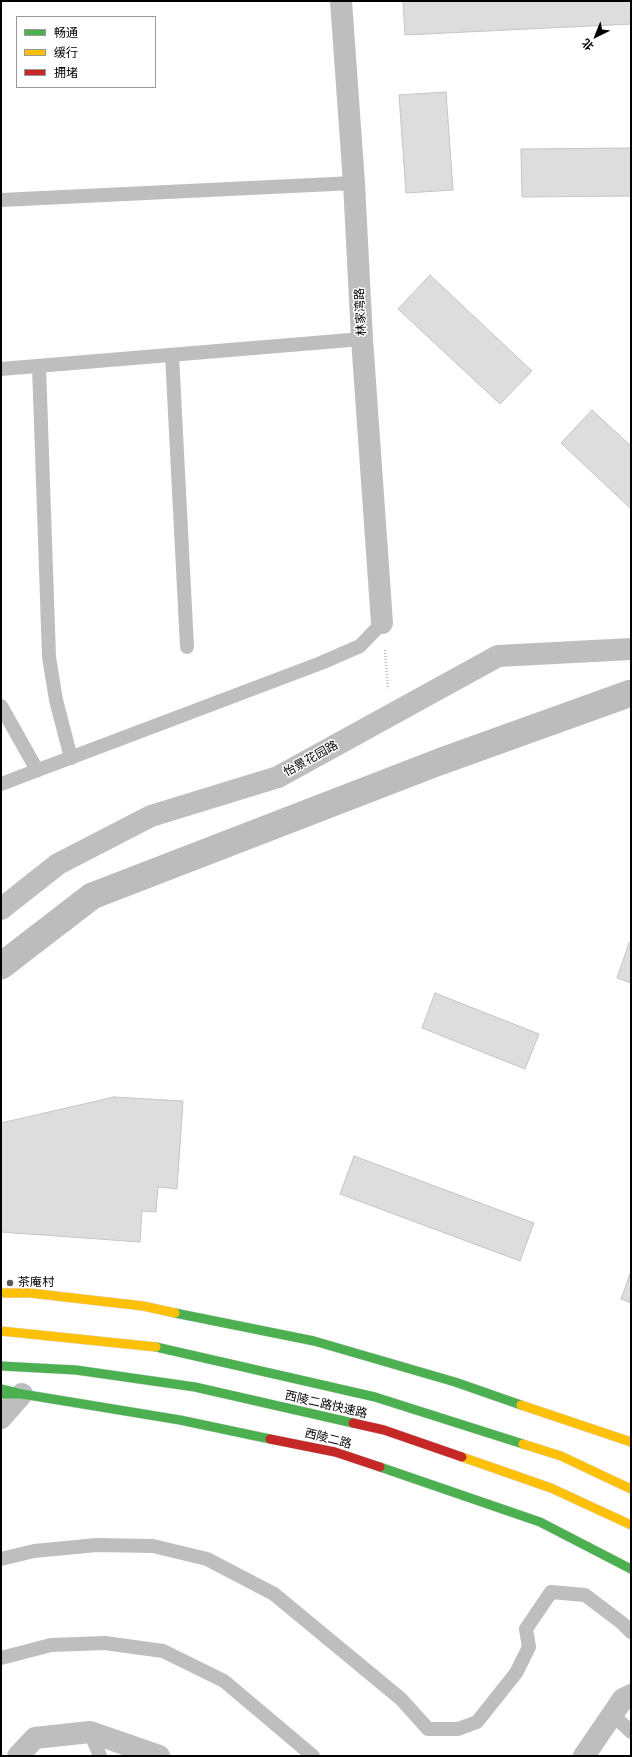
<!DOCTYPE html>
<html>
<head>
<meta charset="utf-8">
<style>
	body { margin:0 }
	#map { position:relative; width:632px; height:1757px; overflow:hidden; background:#fff; font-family:Manrope,"Noto Sans SC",sans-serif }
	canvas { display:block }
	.frame { position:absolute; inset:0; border:2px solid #000; pointer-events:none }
	.legend { position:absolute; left:16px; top:16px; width:140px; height:72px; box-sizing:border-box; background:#fff; border:1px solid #999; margin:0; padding:5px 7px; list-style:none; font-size:12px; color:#000 }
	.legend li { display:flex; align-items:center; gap:8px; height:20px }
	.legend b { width:20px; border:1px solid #999 }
	.north { position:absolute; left:576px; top:16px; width:40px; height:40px; -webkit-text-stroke:3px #fff; paint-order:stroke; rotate:223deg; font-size:11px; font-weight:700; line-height:16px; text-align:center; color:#000 }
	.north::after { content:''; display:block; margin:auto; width:14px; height:18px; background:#000; clip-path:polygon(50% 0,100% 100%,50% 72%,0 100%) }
</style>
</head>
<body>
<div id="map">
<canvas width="632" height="1757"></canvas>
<div class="frame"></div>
<ul class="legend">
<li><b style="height:5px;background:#4caf50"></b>畅通</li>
<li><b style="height:5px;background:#ffc107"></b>缓行</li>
<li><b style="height:5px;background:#c62828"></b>拥堵</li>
</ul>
<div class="north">北</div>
</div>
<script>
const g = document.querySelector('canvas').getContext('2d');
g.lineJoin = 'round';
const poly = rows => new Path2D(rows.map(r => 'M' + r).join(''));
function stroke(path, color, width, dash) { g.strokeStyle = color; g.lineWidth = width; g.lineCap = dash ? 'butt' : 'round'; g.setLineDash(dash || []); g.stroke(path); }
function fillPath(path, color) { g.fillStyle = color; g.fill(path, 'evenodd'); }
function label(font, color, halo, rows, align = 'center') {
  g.font = font + ' Manrope,"Noto Sans SC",sans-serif'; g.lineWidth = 3; g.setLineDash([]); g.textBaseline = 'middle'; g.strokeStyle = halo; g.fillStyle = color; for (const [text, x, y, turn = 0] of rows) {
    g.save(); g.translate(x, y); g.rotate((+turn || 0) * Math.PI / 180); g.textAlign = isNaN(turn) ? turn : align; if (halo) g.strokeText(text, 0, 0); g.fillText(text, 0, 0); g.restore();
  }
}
stroke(poly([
	[1,966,92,896,439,762,631,693]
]), '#bcbcbc', 27);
const building = poly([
	[403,1,631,1,631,24,405,35,403,1],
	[446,92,453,190,406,193,399,95,446,92],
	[631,148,631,196,522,197,521,149,631,148],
	[430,275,532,371,500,404,398,309,430,275],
	[592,410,631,446,631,509,561,443,592,410],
	[629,943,631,944,631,983,617,978,629,943],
	[435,993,539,1034,525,1069,422,1028,435,993],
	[114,1097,183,1101,177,1189,158,1187,156,1212,142,1211,140,1242,1,1232,1,1123,114,1097],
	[354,1156,534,1223,520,1261,340,1194,354,1156],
	[631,1271,631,1303,621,1299,631,1271]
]);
fillPath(building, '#ddd');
stroke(building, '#c5c5c5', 1);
const fast = poly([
	[175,1313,314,1341,455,1382,521,1405],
	[156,1347,375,1397,523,1444],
	[1,1366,76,1370,195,1387,353,1423],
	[1,1389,22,1394],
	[2,1394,22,1394,180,1420,270,1439],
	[380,1467,540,1522,631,1569]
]);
const slow = poly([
	[1,1293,30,1293,143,1306,175,1313],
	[1,1331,156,1347],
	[521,1405,631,1442],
	[523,1444,561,1456,631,1489],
	[462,1457,551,1488,631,1525]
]);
const jam = poly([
	[353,1423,384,1430,462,1457],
	[270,1439,335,1452,380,1467]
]);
stroke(fast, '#dbdbdb', 10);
stroke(slow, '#dbdbdb', 10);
stroke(jam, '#dbdbdb', 10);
stroke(poly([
	[385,650,388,689]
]), '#b8b8b8', 2.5, [1, 2]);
stroke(poly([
	[1,200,354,183],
	[172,355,187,647],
	[39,366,49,657,56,700,71,758],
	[1,369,362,339],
	[1,706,37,770],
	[1,784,321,663,360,646,382,623],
	[1,1559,34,1551,97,1545,153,1546,207,1559,274,1594,401,1699,428,1729,458,1729,477,1722,516,1673,529,1647,526,1629,551,1592,585,1595,622,1623,631,1632],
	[1,1658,51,1645,105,1643,163,1651,224,1681,313,1756],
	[612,1714,631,1732],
	[90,1732,100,1756]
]), '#bebebe', 14);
stroke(poly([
	[341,1,354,183,362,339,382,623],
	[1,909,58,864,151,816,278,777,498,656,631,649],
	[1,1418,22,1394],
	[18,1756,35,1738,90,1732,159,1756],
	[584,1756,623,1699,631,1695]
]), '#bebebe', 22);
stroke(fast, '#4caf50', 9);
stroke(slow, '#ffc107', 9);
stroke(jam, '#c62828', 9);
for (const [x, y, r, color] of [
	[10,1283,4,"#595959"]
]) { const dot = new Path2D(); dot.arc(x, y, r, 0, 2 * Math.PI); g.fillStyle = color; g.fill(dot); stroke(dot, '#fff', 1.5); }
label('12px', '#000', '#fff', [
	["林家湾路",361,312,-93],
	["怡景花园路",311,759,-29],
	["西陵二路快速路",326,1405,13],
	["西陵二路",328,1439,14]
]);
label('12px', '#000', '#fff', [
	["茶庵村",18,1283]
], 'left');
</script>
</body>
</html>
